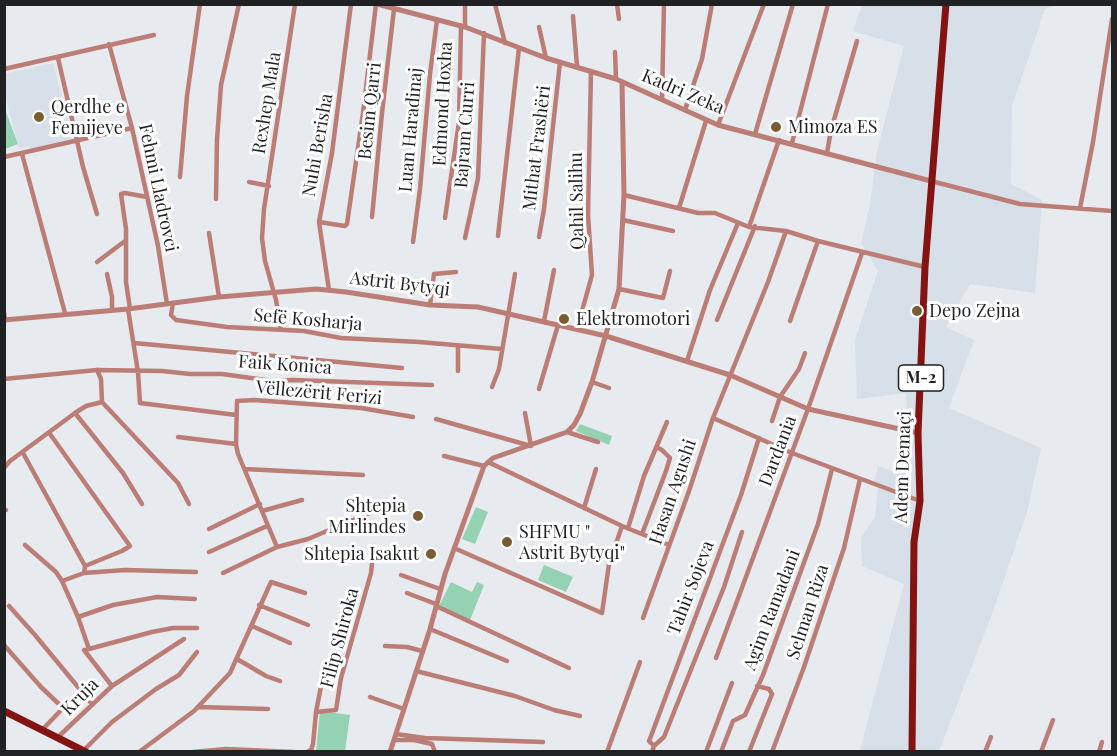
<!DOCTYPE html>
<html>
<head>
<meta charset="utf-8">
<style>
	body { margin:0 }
	#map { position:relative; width:1117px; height:756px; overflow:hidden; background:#e7eaee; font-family:"Playfair Display",serif }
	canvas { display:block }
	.frame { position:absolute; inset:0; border:6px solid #1f2122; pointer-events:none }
</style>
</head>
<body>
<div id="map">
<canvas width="1117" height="756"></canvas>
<div class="frame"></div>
</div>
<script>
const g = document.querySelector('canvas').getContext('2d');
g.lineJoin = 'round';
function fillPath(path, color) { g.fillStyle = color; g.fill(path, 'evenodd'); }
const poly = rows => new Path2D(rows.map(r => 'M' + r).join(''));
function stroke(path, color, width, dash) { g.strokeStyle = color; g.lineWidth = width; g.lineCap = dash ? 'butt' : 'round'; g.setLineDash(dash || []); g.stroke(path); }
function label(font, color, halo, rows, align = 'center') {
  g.font = font + ' "Playfair Display",serif'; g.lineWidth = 6; g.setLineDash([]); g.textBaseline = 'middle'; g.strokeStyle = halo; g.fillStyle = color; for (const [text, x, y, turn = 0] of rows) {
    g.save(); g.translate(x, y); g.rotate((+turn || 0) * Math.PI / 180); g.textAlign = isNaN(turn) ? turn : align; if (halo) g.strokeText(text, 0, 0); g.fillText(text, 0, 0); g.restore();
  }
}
fillPath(poly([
	[862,5,1056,5,1045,9,1012,106,1011,184,1042,200,1035,293,970,284,946,327,974,340,949,408,1041,448,1027,512,992,614,939,751,860,750,904,584,862,566,861,538,875,517,878,488,874,481,878,466,900,474,908,436,906,393,857,399,855,340,878,271,861,243,870,205,877,152,904,46,853,31],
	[53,63,73,140,30,150,29,146,19,148,5,95,4,74]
]), '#d7dfe8');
fillPath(poly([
	[6,112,18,144,5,149,4,113],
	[580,424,612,436,609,445,576,431],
	[476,507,488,512,475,544,462,539],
	[544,565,573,577,566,592,538,580],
	[451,582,472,592,477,582,484,585,470,620,439,606],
	[320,711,350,715,345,751,316,752]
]), '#94d2b3');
stroke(poly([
	[495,4,505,43],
	[617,4,619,19],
	[573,16,577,66],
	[465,27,465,4],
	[539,27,546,58],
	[109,44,132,128,158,246,167,304],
	[615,52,616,79],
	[58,58,83,167,97,214],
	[4,69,154,35],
	[662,99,664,4],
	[685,110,702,59,712,4],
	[718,125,764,4],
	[755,134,793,4],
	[792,143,828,4],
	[827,153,831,130,857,41],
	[22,154,65,313],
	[4,157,132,128],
	[180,177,187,96,200,4],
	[931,181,1020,204,1112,211],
	[249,182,269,186],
	[624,195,698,213,715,213,749,227,786,231,818,241,925,267],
	[216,199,217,140,221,85,239,4],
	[679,208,706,121],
	[1080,208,1093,142,1112,19],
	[372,217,382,113,394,9],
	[445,218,459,122,461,26],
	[623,220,673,231],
	[319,222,345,226,347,224,363,113,376,4],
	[749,227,779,140],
	[209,233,219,297],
	[498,236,519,48],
	[539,237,544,209,560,62],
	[465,238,478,178,484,33],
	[413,242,420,189,430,74,437,20],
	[97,262,125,241],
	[107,274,112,297,112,309],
	[619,289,663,298,670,271],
	[329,290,319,222,332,153,351,4],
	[173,303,171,315,176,320,227,327,304,331,341,338,419,342,502,349],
	[430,305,434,274,456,272],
	[128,309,138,372,140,403,236,415],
	[130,309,126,282,126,229,121,194,125,193,147,197],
	[4,312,5,320],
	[717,320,755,226],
	[544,321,554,270],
	[790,321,818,241],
	[281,329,276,300,265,261,262,238,264,209,295,4],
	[577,329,592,275,588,215,591,71],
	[134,343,402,368],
	[458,346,458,371],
	[687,361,710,290,738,223],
	[97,370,101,379,102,402],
	[4,379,97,370,162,371,190,374,222,374,273,381,293,380,432,385],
	[592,382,609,388],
	[492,387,499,369,515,274],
	[539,389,558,325],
	[102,402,178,483,189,504],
	[75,413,123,473,142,504],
	[713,418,792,453,920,501],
	[436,419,531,446,525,413],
	[772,421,780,397,799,369,805,353],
	[567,432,598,442],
	[50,434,130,546,122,551,85,566],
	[178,437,236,444],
	[23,453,85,566,84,573,62,581,56,572,25,545],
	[444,456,484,466],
	[488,462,622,526,669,545],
	[4,468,10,461,75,413,86,406,102,402],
	[245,469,363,475],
	[584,508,596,469],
	[4,509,6,510],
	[379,509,308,539,277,547,238,454,236,444,237,401,254,400,361,408,413,417],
	[262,511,302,500],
	[628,528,644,476,667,422],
	[209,529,260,504],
	[642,534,666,471,670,458,662,450,656,447],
	[454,548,602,613,609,564,622,526],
	[209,552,267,526],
	[84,573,125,570,196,572],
	[223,573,277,547],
	[401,575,440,589],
	[407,593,436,604],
	[259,605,308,625],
	[9,606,35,635,92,704],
	[436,606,569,668],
	[78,617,113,605,157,597,195,599],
	[643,618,689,491,713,418,768,282,786,231],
	[252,626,290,643],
	[430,629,507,661],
	[4,645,41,687,63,708,43,729],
	[385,646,407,647,422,651],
	[89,649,152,632,173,628,197,628],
	[716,658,808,409,862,253],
	[237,659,266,676,280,681],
	[416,671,515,696,554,710,580,716],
	[112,686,184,639],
	[370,697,404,709],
	[198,707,268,709],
	[316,712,323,676],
	[396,734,425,738,543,742],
	[58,737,112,686,84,650,89,649,78,617,62,581],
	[395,740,414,740,432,744,435,752],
	[654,746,649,741,651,736,741,495,759,438],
	[84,750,112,722,156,689,179,675,197,652],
	[139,752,194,711,230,673,271,582,305,593],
	[193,752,226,749,293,752],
	[307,752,311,750,313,744,316,712,336,710,341,678,371,573,374,546],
	[607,752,640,662],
	[652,752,654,746,664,737,724,587,742,532],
	[706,752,732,683],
	[721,752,733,721,745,715,763,675,818,524,832,469],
	[749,752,772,694,769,689,757,686],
	[772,752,804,667,844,548,860,479],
	[985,752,991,737],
	[1041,752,1053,720],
	[1099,752,1102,742]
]), '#bb7d75', 4.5);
stroke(poly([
	[377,4,465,27,546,58,616,79,718,125,931,181],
	[4,320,128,309,219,297,316,289,346,292,430,305,478,307,606,336,730,375,808,409,918,433],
	[390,752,430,629,445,574,484,466,493,458,567,432,574,425,580,414,592,382,619,289,624,195,622,82]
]), '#bb7d75', 5);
stroke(poly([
	[4,711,86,752],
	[912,752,914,542,920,501,918,433,925,267,946,4]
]), '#841412', 7);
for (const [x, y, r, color] of [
	[39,117,6,"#795c2f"],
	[776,127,6,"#795c2f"],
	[917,311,6,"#795c2f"],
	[564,319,6,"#795c2f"],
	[418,516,6,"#795c2f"],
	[507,542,6,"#795c2f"],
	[431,554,6,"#795c2f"]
]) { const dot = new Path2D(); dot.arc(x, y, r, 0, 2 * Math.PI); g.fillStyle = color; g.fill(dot); stroke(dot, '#fff', 2); }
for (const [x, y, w] of [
	[921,378,45]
]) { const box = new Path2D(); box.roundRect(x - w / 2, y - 13, w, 26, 4.5); g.fillStyle = '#fff'; g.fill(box); stroke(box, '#1f2122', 1.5); }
label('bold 16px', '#1f2122', null, [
	["M-2",921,378]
]);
label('18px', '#1f2122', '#fff', [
	["Kadri Zeka",683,92,23],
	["Rexhep Mala",267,103,-81],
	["Edmond Hoxha",443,104,-87],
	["Besim Qarri",370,111,-84],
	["Luan Haradinaj",411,130,-85],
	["Bajram Curri",465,135,-86],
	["Nuhi Berisha",318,145,-80],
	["Mithat Frashëri",537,148,-83],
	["Fehmi Lladrovci",158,188,78],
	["Qahil Salihu",577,201,-91],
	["Astrit Bytyqi",400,284,7],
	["Sefë Kosharja",308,320,5],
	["Faik Konica",285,365,4],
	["Vëllezërit Ferizi",319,393,5],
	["Dardania",778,451,-69],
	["Adem Demaçi",903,467,-88],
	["Hasan Agushi",673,492,-71],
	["Tahir Sojeva",691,588,-69],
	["Agim Ramadani",772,610,-69],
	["Selman Riza",808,612,-72],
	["Filip Shiroka",340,638,-75],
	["Kruja",80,697,-45]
]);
label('18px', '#1f2122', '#fff', [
	["Qerdhe e",51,107],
	["Femijeve",51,128],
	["Mimoza ES",788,127],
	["Depo Zejna",929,311],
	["Elektromotori",576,319],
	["Shtepia",406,506,"right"],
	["Mirlindes",406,527,"right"],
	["SHFMU \"",519,532],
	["Astrit Bytyqi\"",519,553],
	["Shtepia Isakut",419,554,"right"]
], 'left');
</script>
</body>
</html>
